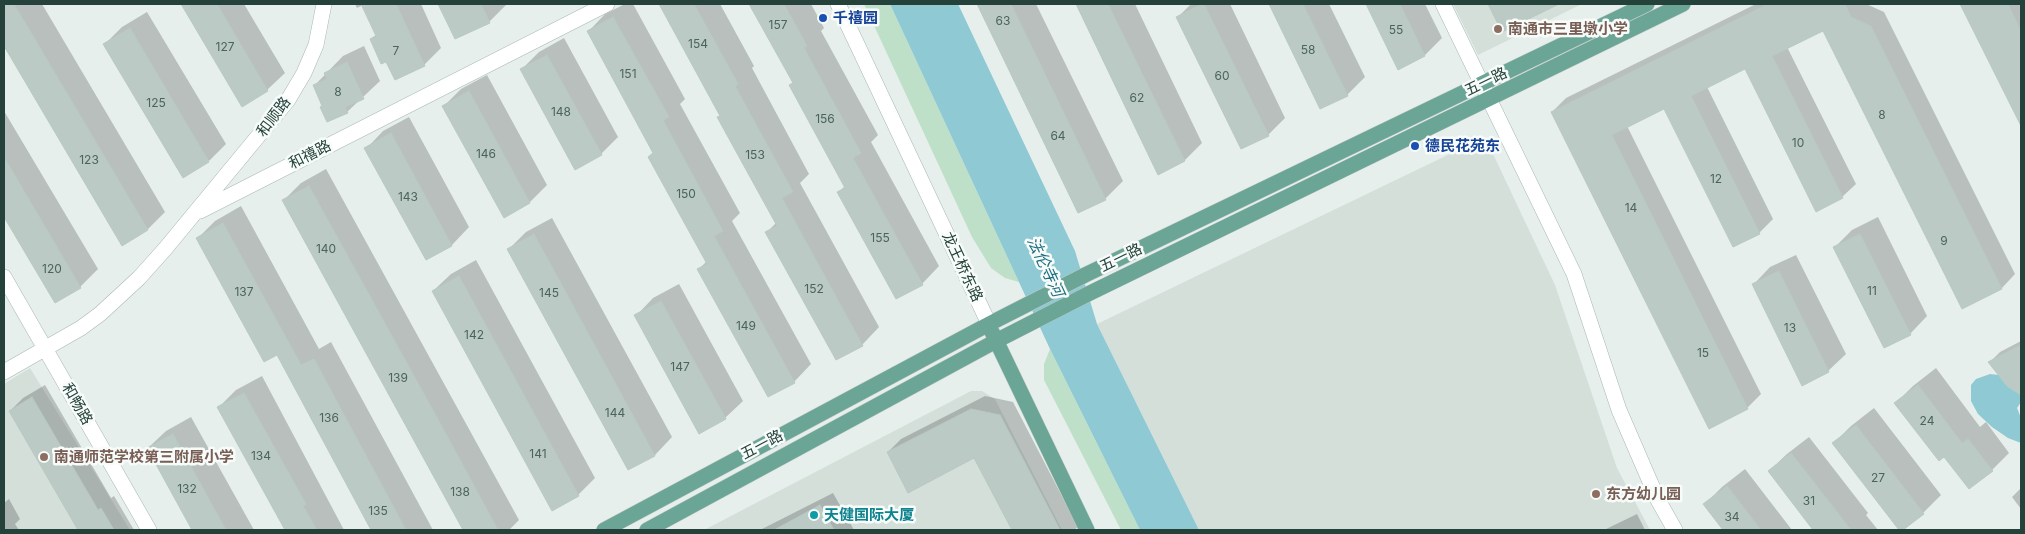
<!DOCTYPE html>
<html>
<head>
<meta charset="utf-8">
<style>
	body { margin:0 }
	#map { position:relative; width:2025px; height:534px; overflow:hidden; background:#e6efeb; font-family:Inter,sans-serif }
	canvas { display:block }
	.frame { position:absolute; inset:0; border:5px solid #24423a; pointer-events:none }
</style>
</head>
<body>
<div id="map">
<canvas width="2025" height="534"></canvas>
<div class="frame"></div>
</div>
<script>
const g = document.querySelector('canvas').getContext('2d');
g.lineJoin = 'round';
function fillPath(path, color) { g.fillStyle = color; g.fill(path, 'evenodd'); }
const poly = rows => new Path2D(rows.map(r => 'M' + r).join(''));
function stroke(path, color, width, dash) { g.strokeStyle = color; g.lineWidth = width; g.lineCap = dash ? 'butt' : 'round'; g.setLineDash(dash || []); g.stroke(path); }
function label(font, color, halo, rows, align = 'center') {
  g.font = font + ' Inter,"Noto Sans SC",sans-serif'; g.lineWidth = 5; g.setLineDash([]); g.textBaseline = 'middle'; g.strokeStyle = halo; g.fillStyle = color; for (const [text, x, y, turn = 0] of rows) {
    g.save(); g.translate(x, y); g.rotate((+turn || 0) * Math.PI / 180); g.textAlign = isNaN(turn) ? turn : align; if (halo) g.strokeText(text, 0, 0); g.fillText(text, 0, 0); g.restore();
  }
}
fillPath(poly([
	[1453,4,1582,4,1478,55],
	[1485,137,1555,285,1617,468,1650,530,1199,530,1097,324],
	[30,368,130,530,4,530,4,384],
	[971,391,982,391,995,399,1062,530,704,530]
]), '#d4dfda');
fillPath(poly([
	[864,4,890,4,1019,282,1005,278,991,268,972,237],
	[1050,349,1140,530,1121,530,1044,380,1044,364]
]), '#bfe0c8');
fillPath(poly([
	[890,4,958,4,1075,251,1097,324,1199,530,1140,530,1050,349],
	[1990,374,1999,375,2007,386,2021,395,2021,402,2017,408,2021,418,2021,443,2008,438,1992,427,1978,414,1971,401,1971,385,1976,379]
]), '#8ec9d4');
fillPath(poly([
	[4,4,42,4,165,212,148,229,123,244,4,44],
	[183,4,244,4,285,73,267,90,242,105],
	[355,4,421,4,441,48,424,65,387,61,371,39,377,34,363,5,357,8],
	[440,4,506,4,506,5,489,22,455,38],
	[625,4,633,4,685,99,680,104,740,213,732,221,811,364,794,382,699,269,707,261,654,152,588,32,605,14],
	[660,4,720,4,754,66,752,68,809,174,800,183,879,327,862,345,767,232,776,223,721,115],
	[751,4,811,4,824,28,821,31,878,135,871,142,939,266,922,284,839,192,845,186,794,82],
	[978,4,1036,4,1123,181,1105,199,1079,211],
	[1076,4,1135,4,1202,143,1185,160,1158,173],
	[1191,4,1230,4,1285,118,1268,135,1178,17],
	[1271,4,1329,4,1365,77,1347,95,1321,107],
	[1367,4,1425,4,1442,38,1425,55,1399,68],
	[1490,4,1557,4,1503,30],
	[1756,4,1866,4,1884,12,2015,274,2002,288,1962,308,1823,29,1787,47,1856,184,1842,197,1745,68,1707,87,1773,219,1759,233,1665,108,1627,126,1761,394,1747,408,1552,112,1566,98],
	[1962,4,2021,4,2021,123],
	[147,12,226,144,209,161,105,44,122,27],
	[564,38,618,137,601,154,521,70,539,52],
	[364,46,380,81,347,112,314,86,343,56],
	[487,75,547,185,530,202,504,216,444,106,461,89],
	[4,111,98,269,80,287,56,302,4,214],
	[409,117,469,227,452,245,426,259,366,149,383,131],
	[326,169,519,520,509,530,465,530,283,201,301,183],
	[241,206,319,349,331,342,433,530,373,530,277,353,198,238,215,221],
	[1878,217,1927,316,1910,334,1835,247,1852,230],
	[552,218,672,437,655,455,629,469,509,249,526,232],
	[1796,255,1846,354,1828,371,1753,285,1770,267],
	[476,260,595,478,578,495,433,291,451,274],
	[679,284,743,401,725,418,636,316,653,298],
	[2021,341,2021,394,2008,385,1990,362,2000,352],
	[1936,368,1980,427,1986,422,2009,453,1992,470,1944,456,1896,403,1913,386],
	[262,376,344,530,286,530,219,407,236,390],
	[45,385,111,498,114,496,134,530,80,530,10,411,23,398],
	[985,396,1013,402,1078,527,1074,530,1013,530,975,457,888,452,901,439],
	[1874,408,1941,495,1923,513,1901,530,1834,443,1851,426],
	[191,417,254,530,194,530,148,448,166,431],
	[1809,437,1868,513,1866,515,1878,530,1815,530,1769,471,1787,454],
	[1745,469,1792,530,1725,530,1705,504,1722,487],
	[2021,488,2021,509,2012,497],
	[833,493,854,530,760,530],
	[9,499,20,519,15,524,19,530,4,530,4,503],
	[1637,514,1645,530,1604,530]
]), '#0003');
const building = poly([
	[4,4,14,4,148,230,122,246,4,46,4,4],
	[181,4,217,4,268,91,242,107,181,4],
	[361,4,396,4,425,66,395,80,386,62,381,64,370,39,376,36,361,4],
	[438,4,481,4,490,23,455,39,438,4],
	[659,4,694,4,738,84,735,86,793,192,782,198,863,346,836,360,765,232,777,226,717,117,720,116,659,4],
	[749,4,784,4,807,46,804,48,861,153,853,158,923,285,896,299,837,192,845,188,789,85,793,83,749,4],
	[977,4,1011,4,1106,200,1078,213,977,4],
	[1076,4,1108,4,1185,161,1158,175,1076,4],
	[1202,4,1204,4,1269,136,1241,149,1176,17,1202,4],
	[1269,4,1303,4,1348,96,1320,109,1269,4],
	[1366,4,1400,4,1425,56,1398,70,1366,4],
	[1488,4,1559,4,1502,32,1488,4],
	[1768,4,1845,4,1851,17,1871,26,2002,289,1962,309,1823,31,1772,56,1843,198,1816,212,1745,69,1691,96,1760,234,1733,247,1664,109,1612,135,1748,409,1709,429,1551,112,1768,4],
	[1960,4,2008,4,2021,31,2021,126,1960,4],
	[613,17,669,117,663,120,723,231,714,236,795,383,768,397,697,269,707,264,648,157,653,153,587,31,613,17],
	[130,28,209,162,183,178,103,44,130,28],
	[547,55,602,155,575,170,520,69,547,55],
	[347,62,364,99,345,107,348,113,327,122,320,107,322,106,313,85,327,79,324,73,347,62],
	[469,91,530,203,504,218,442,106,469,91],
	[391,133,452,246,426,260,364,148,391,133],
	[4,157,81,288,55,303,4,217,4,157],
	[309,186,440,423,498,530,463,530,282,200,309,186],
	[223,223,301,365,314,359,406,530,371,530,277,355,264,362,196,238,223,223],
	[534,234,655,456,628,470,507,249,534,234],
	[1860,234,1911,335,1884,348,1833,247,1860,234],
	[1779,271,1829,372,1802,386,1752,284,1779,271],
	[459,276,579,496,552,511,432,291,459,276],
	[661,301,726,419,699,434,634,315,661,301],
	[2021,345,2021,395,2007,386,1988,362,2021,345],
	[1918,385,1962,443,1968,439,1993,471,1969,489,1944,457,1939,461,1894,403,1918,385],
	[244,393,306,504,303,506,317,530,285,530,217,407,244,393],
	[32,397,98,510,101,508,114,530,78,530,9,411,32,397],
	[971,409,1000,415,1060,530,1012,530,974,458,908,493,887,452,971,409],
	[1856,425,1924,514,1903,530,1899,530,1832,443,1856,425],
	[173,434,226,530,192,530,147,448,173,434],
	[1791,453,1851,530,1813,530,1768,471,1791,453],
	[1727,486,1761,530,1723,530,1703,504,1727,486],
	[820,505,834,530,774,530,820,505]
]);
fillPath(building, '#bbcac4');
stroke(building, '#b8c9c2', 1);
const minor = poly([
	[838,4,989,324],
	[1443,4,1574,274,1619,410,1658,500,1675,530],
	[200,211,607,4],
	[4,277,149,530],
	[4,372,81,328,100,314,139,278,165,249,288,100,304,73,316,45,324,4]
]);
const major = poly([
	[992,332,1087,530],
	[604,530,989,324,1085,275,1647,4],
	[647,530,996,341,1090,293,1683,4]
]);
stroke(minor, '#a8b8b2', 16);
stroke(major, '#c2cac8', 16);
stroke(minor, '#fff', 15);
stroke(major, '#6aa596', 15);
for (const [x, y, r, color] of [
	[823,18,5,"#1a4fb4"],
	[1498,29,5,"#8d6e63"],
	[1415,146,5,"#1a4fb4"],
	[44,457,5,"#8d6e63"],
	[1596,494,5,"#8d6e63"],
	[814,515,5,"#0f9aa8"]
]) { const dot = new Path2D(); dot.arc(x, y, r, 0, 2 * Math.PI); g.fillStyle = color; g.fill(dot); stroke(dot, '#f7fbf9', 2); }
label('12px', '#4a645c', null, [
	["63",1003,21],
	["157",778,25],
	["55",1396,30],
	["154",698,44],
	["127",225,47],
	["58",1308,50],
	["7",396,51],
	["151",628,74],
	["60",1222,76],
	["8",338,92],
	["62",1137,98],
	["125",156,103],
	["148",561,112],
	["8",1882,115],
	["156",825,119],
	["64",1058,136],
	["10",1798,143],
	["146",486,154],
	["153",755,155],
	["123",89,160],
	["12",1716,179],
	["150",686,194],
	["143",408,197],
	["14",1631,208],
	["155",880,238],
	["9",1944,241],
	["140",326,249],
	["120",52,269],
	["152",814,289],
	["11",1872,291],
	["137",244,292],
	["145",549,293],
	["149",746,326],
	["13",1790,328],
	["142",474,335],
	["15",1703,353],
	["147",680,367],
	["139",398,378],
	["144",615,413],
	["136",329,418],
	["24",1927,421],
	["141",538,454],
	["134",261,456],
	["27",1878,478],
	["132",187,489],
	["138",460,492],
	["31",1809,501],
	["135",378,511],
	["34",1732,517]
]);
label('bold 15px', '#164399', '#f7fbf9', [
	["千禧园",833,18],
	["德民花苑东",1425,146]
], 'left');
label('bold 15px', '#785e54', '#f7fbf9', [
	["南通市三里墩小学",1508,29],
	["南通师范学校第三附属小学",54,457],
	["东方幼儿园",1606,494]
], 'left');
label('15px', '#24423a', '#f7fbf9', [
	["五一路",1486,82,-26],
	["和顺路",274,117,-53],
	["和禧路",310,155,-27],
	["五一路",1121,258,-26],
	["龙王桥东路",962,267,65],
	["和畅路",77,404,60],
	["五一路",762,445,-28]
]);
label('bold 15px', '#0d838f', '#f7fbf9', [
	["天健国际大厦",824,515]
], 'left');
label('italic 16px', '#1c6f80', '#f7fbf9', [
	["法伦寺河",1045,267,65]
]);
</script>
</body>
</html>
